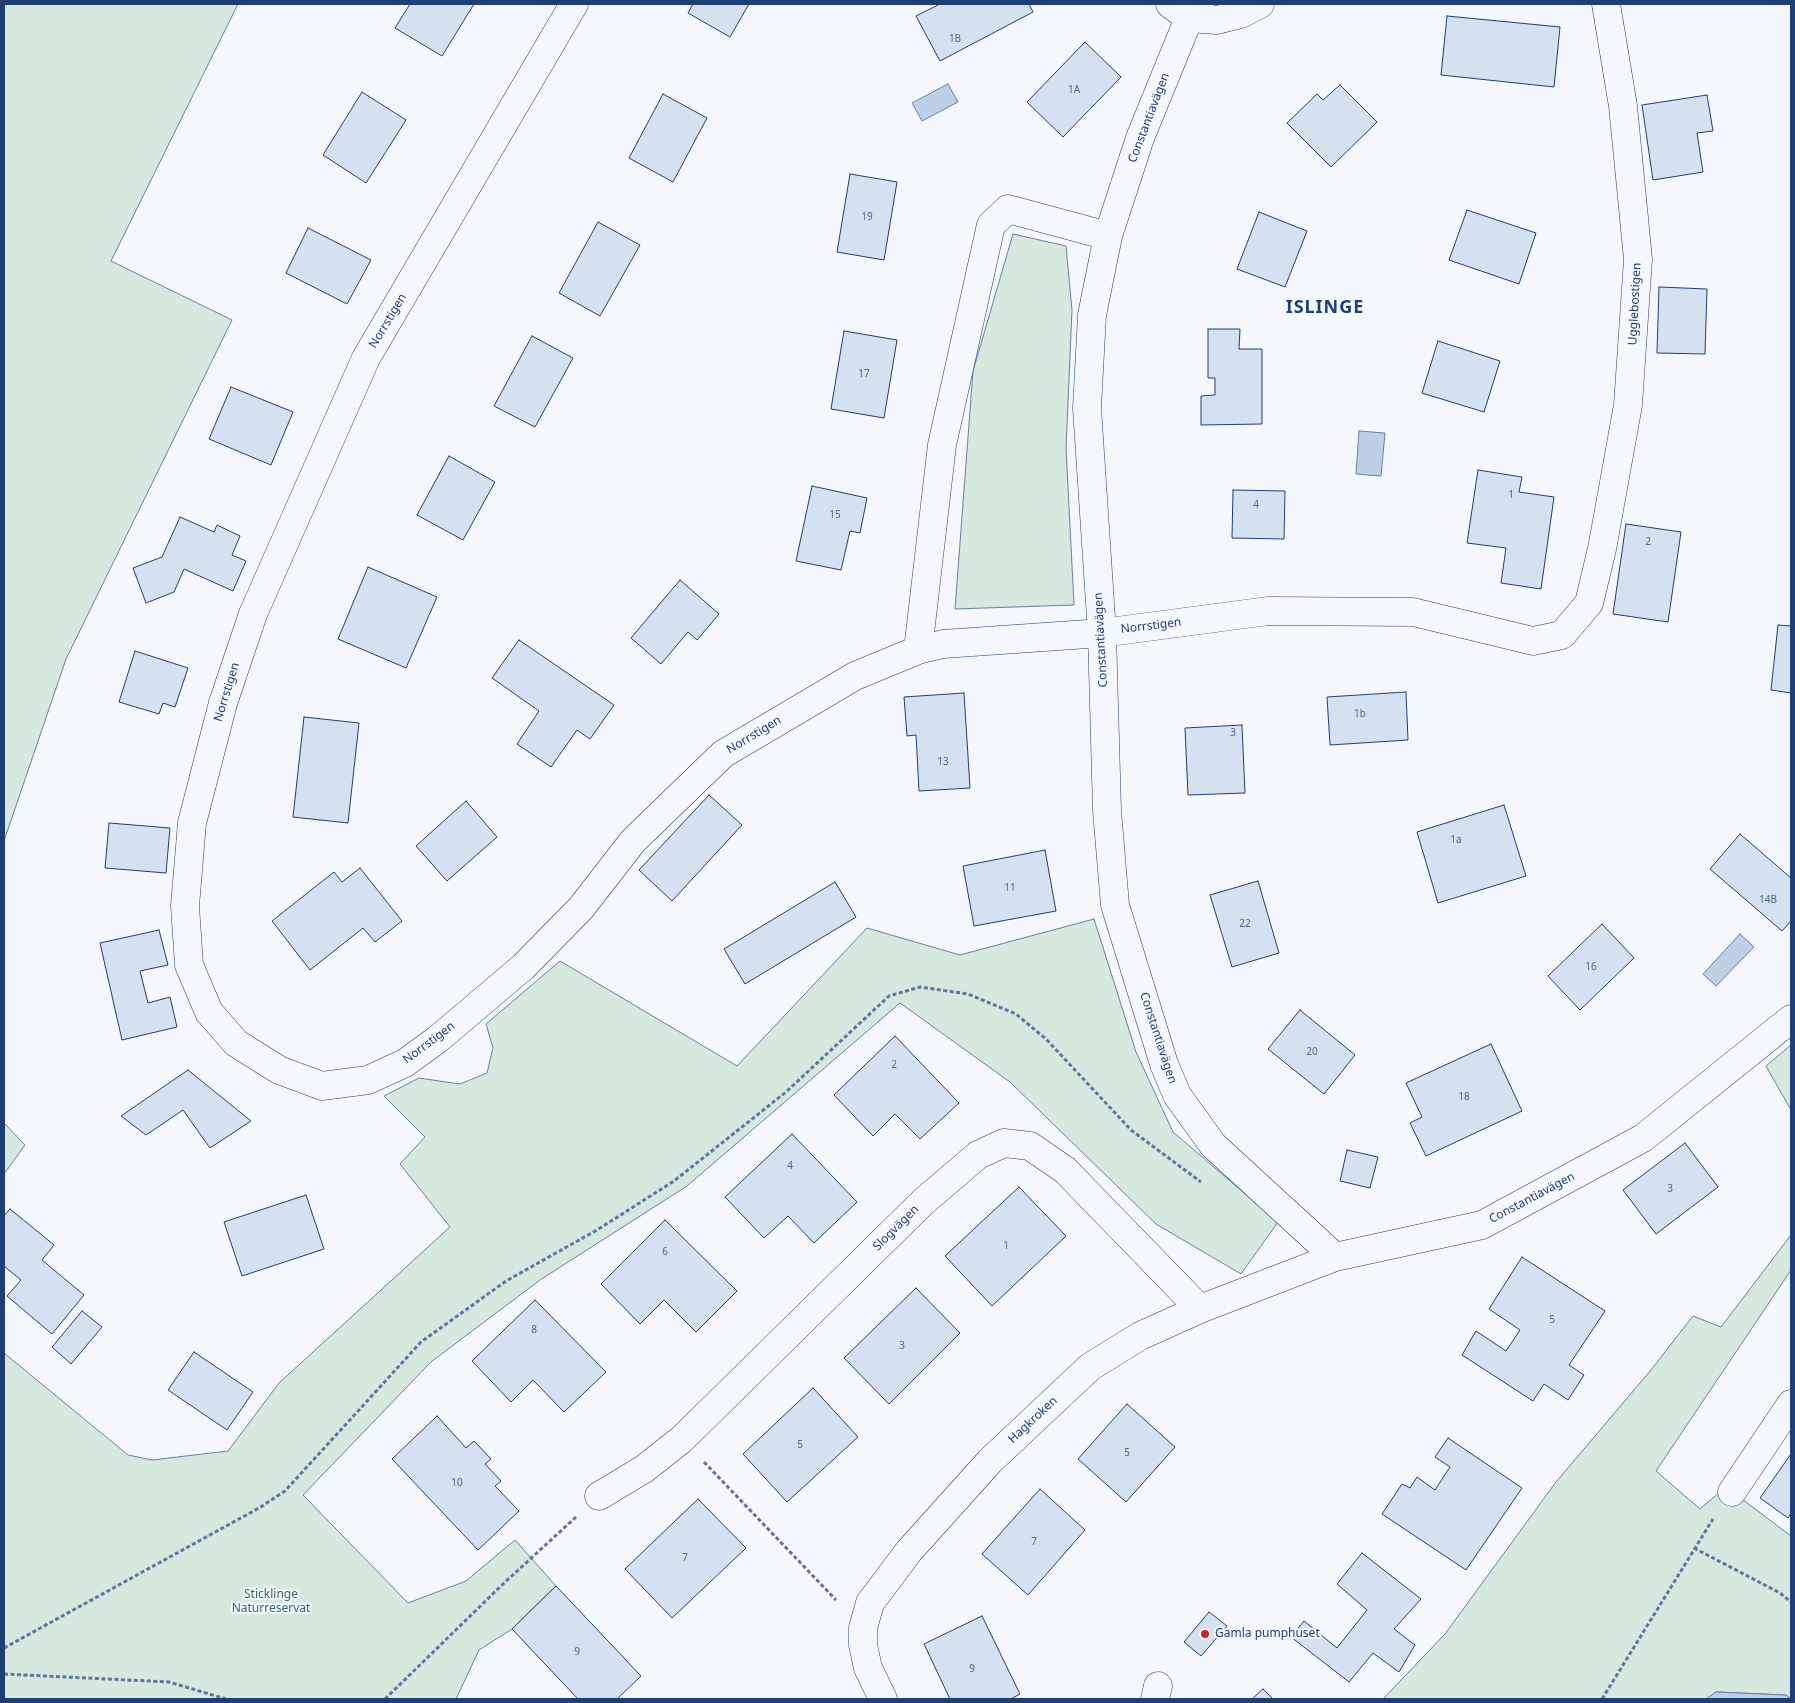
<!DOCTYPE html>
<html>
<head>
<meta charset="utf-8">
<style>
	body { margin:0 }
	#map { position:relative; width:1795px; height:1703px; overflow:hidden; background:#f4f7fb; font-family:"Noto Sans",sans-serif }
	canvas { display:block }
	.frame { position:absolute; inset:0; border:5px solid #1d3f73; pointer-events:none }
</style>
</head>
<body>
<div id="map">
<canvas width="1795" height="1703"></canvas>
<div class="frame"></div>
</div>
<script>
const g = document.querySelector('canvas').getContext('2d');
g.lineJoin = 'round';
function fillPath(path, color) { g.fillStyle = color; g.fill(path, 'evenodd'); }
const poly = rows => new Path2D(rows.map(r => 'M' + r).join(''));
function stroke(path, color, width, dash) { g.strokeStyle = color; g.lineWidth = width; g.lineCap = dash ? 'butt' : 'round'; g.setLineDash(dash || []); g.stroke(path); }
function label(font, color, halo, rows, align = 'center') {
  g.font = font + ' "Noto Sans",sans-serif'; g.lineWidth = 4; g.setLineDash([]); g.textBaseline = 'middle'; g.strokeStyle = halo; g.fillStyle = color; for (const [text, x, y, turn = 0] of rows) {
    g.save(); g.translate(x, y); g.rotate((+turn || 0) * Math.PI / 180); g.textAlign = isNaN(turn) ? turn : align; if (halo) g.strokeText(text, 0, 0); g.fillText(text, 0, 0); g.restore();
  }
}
const green = poly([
	[4,4,238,4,111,261,232,320,66,659,4,841,4,4],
	[1013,234,1066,246,1072,310,1066,448,1074,605,955,609,973,371,1013,234],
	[1094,919,1136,1052,1173,1132,1278,1222,1241,1274,1156,1224,1010,1082,900,1003,687,1186,540,1280,431,1362,303,1495,408,1603,466,1581,515,1540,556,1586,512,1629,479,1650,456,1699,4,1699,4,1353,128,1455,152,1460,228,1451,279,1383,450,1227,400,1164,425,1137,384,1096,419,1078,460,1084,487,1073,493,1048,486,1024,560,961,737,1066,867,928,960,955,1094,919],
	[1791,1045,1791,1110,1766,1066,1791,1045],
	[4,1123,25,1145,4,1174,4,1123],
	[1791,1235,1791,1270,1656,1471,1700,1509,1726,1487,1791,1536,1791,1699,1786,1695,1716,1692,1706,1699,1383,1699,1445,1634,1556,1482,1651,1370,1693,1316,1721,1327,1791,1235]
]);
fillPath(green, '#d7e8df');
stroke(green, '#687fa3', 1);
const water = poly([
	[948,84,958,102,922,121,912,103,948,84],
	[1359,431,1385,433,1381,476,1356,474,1359,431],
	[1740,934,1754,947,1716,986,1703,974,1740,934],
	[1716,1692,1786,1695,1791,1699,1706,1699,1716,1692]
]);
fillPath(water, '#bed0e5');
stroke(water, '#687fa3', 1);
const building = poly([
	[410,4,474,4,442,56,395,28,410,4],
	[693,4,749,4,730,37,688,13,693,4],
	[940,4,1029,4,1033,12,940,61,916,16,940,4],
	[1447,16,1560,27,1554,87,1441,75,1447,16],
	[1085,42,1121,77,1063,137,1027,102,1085,42],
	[1340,85,1377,122,1331,167,1287,123,1317,94,1323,100,1340,85],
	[362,92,406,120,366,183,323,155,362,92],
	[663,94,707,118,673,182,629,158,663,94],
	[1707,95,1713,131,1697,133,1703,172,1653,180,1642,105,1707,95],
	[850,174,897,182,884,260,837,252,850,174],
	[1467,210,1536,233,1519,284,1449,260,1467,210],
	[1259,212,1307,231,1285,287,1237,269,1259,212],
	[598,222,640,245,600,316,559,293,598,222],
	[308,228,371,260,347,304,286,273,308,228],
	[1659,287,1707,289,1705,354,1657,353,1659,287],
	[1208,329,1240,329,1239,349,1262,349,1262,424,1201,425,1201,396,1215,395,1215,378,1208,378,1208,329],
	[844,331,897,340,884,418,831,409,844,331],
	[532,336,573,358,535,427,494,406,532,336],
	[1438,341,1500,361,1484,412,1422,393,1438,341],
	[231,387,293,412,271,465,209,439,231,387],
	[449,456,495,482,463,540,417,515,449,456],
	[1478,470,1522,477,1519,492,1554,497,1541,589,1501,583,1506,548,1467,543,1478,470],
	[812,486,867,498,860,533,850,531,841,570,796,561,812,486],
	[1233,490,1285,491,1284,539,1232,538,1233,490],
	[180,517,214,532,217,525,240,536,232,555,246,561,233,591,184,569,174,592,146,603,133,568,162,557,180,517],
	[1626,524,1681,532,1668,622,1613,614,1626,524],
	[368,567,437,597,406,668,338,639,368,567],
	[680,580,719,614,697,640,688,632,661,664,631,638,680,580],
	[1778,625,1791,626,1791,693,1771,690,1778,625],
	[519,640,614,705,590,739,577,730,551,767,517,744,539,711,492,678,519,640],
	[135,651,188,668,175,707,163,703,159,714,119,702,135,651],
	[1406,692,1408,740,1330,745,1327,697,1406,692],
	[964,693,970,788,919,791,916,735,907,736,904,697,964,693],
	[304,717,359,723,348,823,293,817,304,717],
	[1242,725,1245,793,1188,795,1185,728,1242,725],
	[709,795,742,825,672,901,639,870,709,795],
	[466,801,497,837,447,881,416,846,466,801],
	[1504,805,1526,876,1438,903,1417,832,1504,805],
	[109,823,170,828,166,873,105,868,109,823],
	[1740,834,1791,878,1791,921,1782,931,1710,869,1740,834],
	[1045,850,1056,911,974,926,963,866,1045,850],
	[360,868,402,921,375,942,363,928,310,970,272,921,334,872,342,882,360,868],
	[1258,881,1279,953,1232,967,1210,895,1258,881],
	[835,882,856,917,745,984,724,949,835,882],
	[1602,924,1634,958,1580,1010,1548,976,1602,924],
	[159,930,168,965,140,971,148,1003,170,997,177,1027,122,1040,100,943,159,930],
	[1300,1010,1355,1055,1324,1094,1268,1049,1300,1010],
	[895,1036,959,1103,920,1139,895,1114,873,1136,834,1095,895,1036],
	[1491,1044,1522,1111,1426,1156,1410,1123,1422,1117,1406,1083,1491,1044],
	[188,1070,251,1121,210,1148,183,1110,146,1135,121,1116,188,1070],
	[792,1134,857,1202,814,1243,788,1216,764,1238,725,1197,792,1134],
	[1685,1143,1718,1187,1656,1234,1623,1190,1685,1143],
	[1347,1150,1378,1157,1370,1188,1340,1181,1347,1150],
	[1019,1187,1066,1236,992,1306,945,1256,1019,1187],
	[306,1195,324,1249,242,1276,224,1222,306,1195],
	[10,1209,54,1245,42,1260,84,1295,52,1334,7,1296,21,1280,4,1266,4,1216,10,1209],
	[665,1220,737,1291,696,1332,664,1300,640,1324,601,1284,665,1220],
	[1522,1257,1605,1311,1569,1365,1584,1375,1568,1400,1544,1384,1533,1401,1462,1355,1476,1331,1506,1351,1520,1330,1489,1309,1522,1257],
	[916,1288,960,1333,889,1404,844,1358,916,1288],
	[535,1300,606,1372,564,1412,533,1380,511,1402,472,1361,535,1300],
	[82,1311,102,1327,71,1364,52,1347,82,1311],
	[194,1352,253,1392,227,1430,168,1390,194,1352],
	[813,1388,858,1437,787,1502,743,1454,813,1388],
	[1127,1404,1175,1447,1126,1502,1078,1459,1127,1404],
	[437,1416,466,1448,474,1441,491,1459,485,1464,501,1481,495,1486,519,1511,478,1550,392,1459,437,1416],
	[1448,1438,1522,1488,1466,1570,1382,1514,1402,1484,1410,1488,1417,1477,1435,1490,1450,1467,1435,1457,1448,1438],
	[1791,1454,1791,1513,1788,1518,1760,1498,1791,1454],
	[1040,1489,1085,1530,1028,1595,982,1554,1040,1489],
	[698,1499,746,1548,672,1618,625,1569,698,1499],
	[1362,1553,1421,1599,1394,1629,1415,1645,1399,1672,1373,1653,1349,1682,1291,1637,1304,1621,1337,1648,1367,1610,1337,1584,1362,1553],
	[556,1586,641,1676,617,1699,578,1699,512,1629,556,1586],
	[1209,1612,1227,1626,1201,1656,1184,1642,1209,1612],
	[982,1616,1020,1694,1011,1699,950,1699,924,1644,982,1616],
	[1263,1689,1273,1699,1252,1699,1263,1689]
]);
fillPath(building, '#d5e0f0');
stroke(building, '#1d3f73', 1);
const minor = poly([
	[574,4,366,358,253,614,223,703,192,823,185,906,189,965,209,1012,236,1043,279,1070,322,1086,368,1080,405,1063,438,1039,523,967,581,908,633,841,723,754,855,676,918,650,943,644,1102,633,1268,611,1413,612,1533,641,1562,635,1589,603,1602,549,1628,405,1638,259,1623,106,1606,4],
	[1170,4,1189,18,1217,20,1241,14,1260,4],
	[1200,4,1189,18,1140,138,1108,236,1092,315,1087,408,1102,633,1107,811,1115,905,1164,1064,1177,1095,1213,1145,1335,1257,1482,1225,1643,1138,1791,1019],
	[918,650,942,445,991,225,1008,209,1108,236],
	[1732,1492,1791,1404],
	[599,1496,644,1469,682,1439,923,1202,978,1155,1004,1143,1030,1146,1065,1170,1200,1309],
	[883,1699,868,1668,863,1645,863,1628,870,1603,909,1551,990,1461,1090,1367,1140,1336,1200,1309,1335,1257],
	[1155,1699,1158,1686]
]);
stroke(minor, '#1d3f73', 29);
stroke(poly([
	[704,1462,836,1600],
	[1694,1548,1780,1593,1791,1602],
	[4,1648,259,1508,285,1491,421,1342,506,1281,597,1230,674,1181,786,1092,889,996,920,987,968,994,1016,1014,1046,1039,1131,1130,1201,1182],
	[4,1674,169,1682,226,1699],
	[385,1699,503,1584,576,1517],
	[1602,1699,1713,1519]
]), '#5e769c', 3, [4, 2.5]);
stroke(minor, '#f4f7fb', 28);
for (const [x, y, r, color] of [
	[1205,1634,5,"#c62828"]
]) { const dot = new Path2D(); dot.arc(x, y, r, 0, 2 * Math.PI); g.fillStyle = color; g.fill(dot); stroke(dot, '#f4f7fb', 2); }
label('10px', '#4b6792', null, [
	["1B",955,39],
	["1A",1074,90],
	["19",867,217],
	["17",864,374],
	["1",1511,495],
	["4",1256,505],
	["15",835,515],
	["2",1648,542],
	["1b",1360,714],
	["3",1233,733],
	["13",943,762],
	["1a",1456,840],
	["11",1010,888],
	["14B",1768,900],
	["22",1245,924],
	["16",1591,967],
	["20",1312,1052],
	["2",894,1065],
	["18",1464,1097],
	["4",790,1166],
	["3",1670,1189],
	["1",1006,1246],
	["6",665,1252],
	["5",1552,1320],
	["8",534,1330],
	["3",902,1346],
	["5",800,1445],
	["5",1127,1453],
	["10",457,1483],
	["7",1034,1542],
	["7",685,1558],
	["9",577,1652],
	["9",972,1669]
]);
label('12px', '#1d3f73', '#f4f7fb', [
	["Constantiavägen",1149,118,-69],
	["Ugglebostigen",1635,304,-87],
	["Norrstigen",388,321,-59],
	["Norrstigen",1151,626,-7],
	["Constantiavägen",1101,640,-93],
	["Norrstigen",227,692,-73],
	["Norrstigen",754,735,-31],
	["Constantiavägen",1158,1038,72],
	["Norrstigen",429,1043,-37],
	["Constantiavägen",1532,1198,-28],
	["Slogvägen",896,1228,-45],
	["Hagkroken",1033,1420,-43]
]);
label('12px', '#2c6c60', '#f4f7fb', [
	["Sticklinge",271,1595],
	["Naturreservat",271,1609]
]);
label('12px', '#1d3f73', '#f4f7fb', [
	["Gamla pumphuset",1215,1634]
], 'left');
g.letterSpacing = '1px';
label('bold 18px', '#1d3f73', '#f4f7fb', [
	["ISLINGE",1325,308]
]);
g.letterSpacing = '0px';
</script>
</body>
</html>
